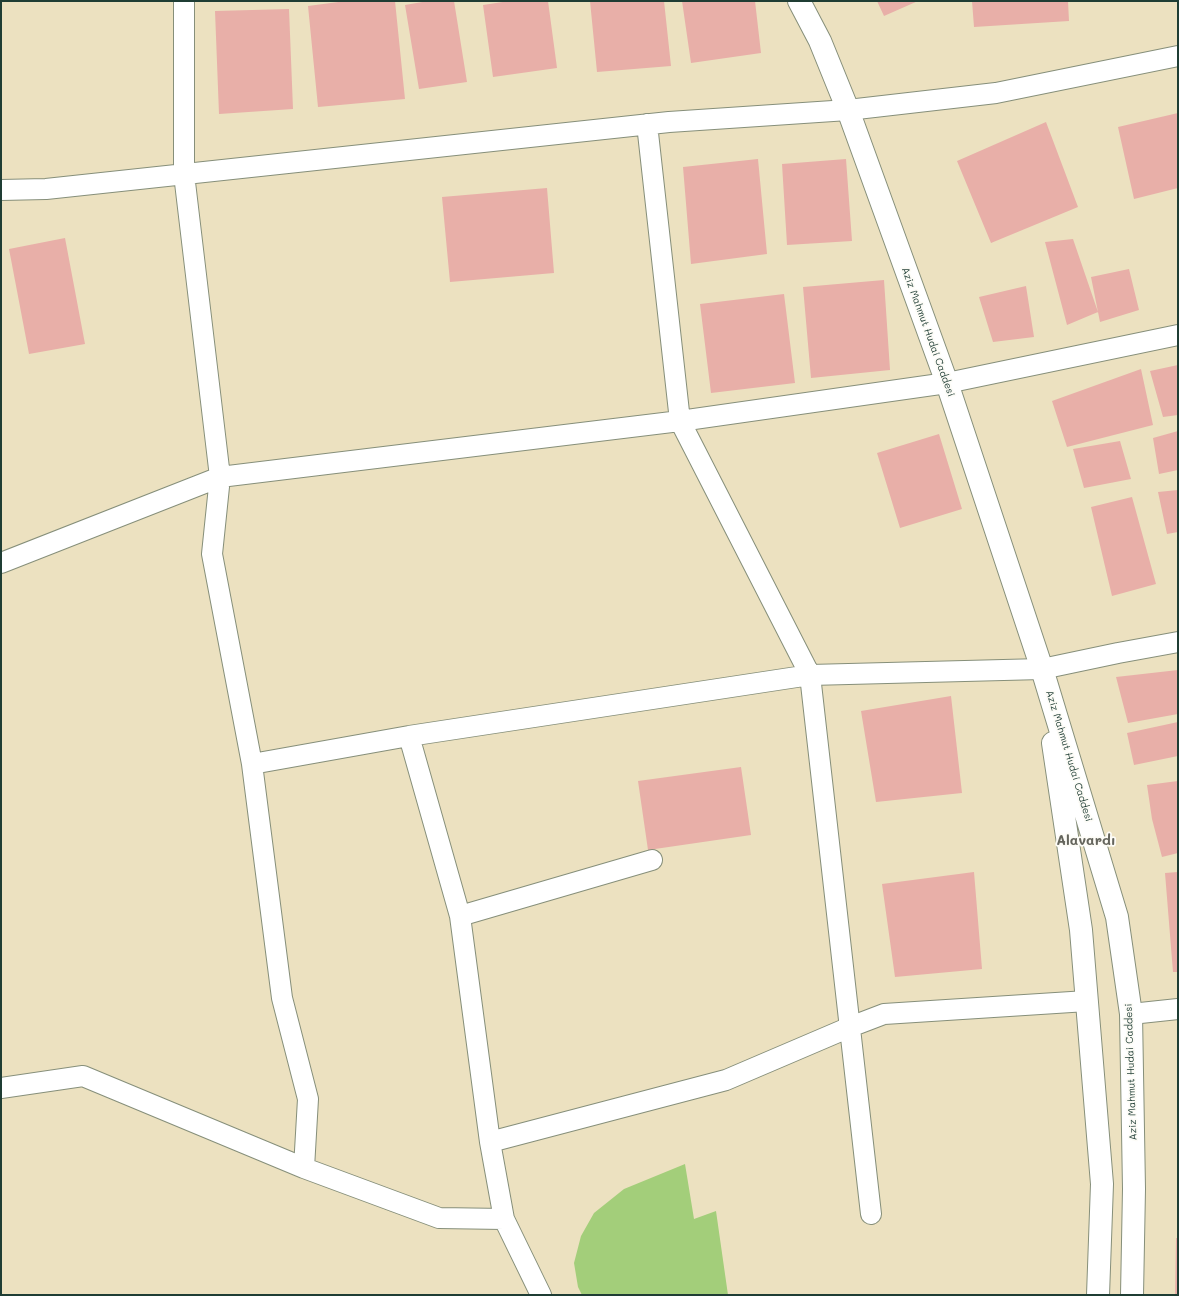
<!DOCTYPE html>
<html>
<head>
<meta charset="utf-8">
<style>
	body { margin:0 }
	#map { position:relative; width:1179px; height:1296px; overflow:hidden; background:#ece1c0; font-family:Mali,sans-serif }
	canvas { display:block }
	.frame { position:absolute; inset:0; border:2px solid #1f3d34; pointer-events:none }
</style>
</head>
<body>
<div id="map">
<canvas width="1179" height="1296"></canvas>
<div class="frame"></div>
</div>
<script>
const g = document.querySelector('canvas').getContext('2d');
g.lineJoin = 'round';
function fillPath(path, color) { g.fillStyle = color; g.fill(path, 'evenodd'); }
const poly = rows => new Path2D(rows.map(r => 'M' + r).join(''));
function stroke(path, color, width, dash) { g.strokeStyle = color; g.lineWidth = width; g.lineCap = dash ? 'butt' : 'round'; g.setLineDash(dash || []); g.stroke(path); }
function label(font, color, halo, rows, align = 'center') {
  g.font = font + ' Mali,sans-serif'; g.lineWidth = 3.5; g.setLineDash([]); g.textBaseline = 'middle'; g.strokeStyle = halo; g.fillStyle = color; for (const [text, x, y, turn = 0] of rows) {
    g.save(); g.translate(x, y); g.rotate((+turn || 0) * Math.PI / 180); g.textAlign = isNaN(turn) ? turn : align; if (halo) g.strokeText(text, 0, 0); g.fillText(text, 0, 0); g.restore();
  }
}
fillPath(poly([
	[685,1164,694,1219,716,1211,728,1295,582,1295,578,1287,574,1263,581,1236,594,1213,624,1189]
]), '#a3ce7a');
fillPath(poly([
	[346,1,395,1,405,99,318,107,308,6],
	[428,1,454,1,467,82,419,89,405,5],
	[509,1,548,1,557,68,493,77,483,5],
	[590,1,664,1,671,66,597,72],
	[682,1,755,1,761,53,691,63],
	[877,1,918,1,884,16],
	[972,1,1068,1,1069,21,974,27],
	[289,9,293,109,219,114,215,11],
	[1178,113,1178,188,1134,199,1118,127],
	[1046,122,1078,207,991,243,957,161],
	[758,159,767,254,691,264,683,167],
	[846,159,852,241,787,245,782,164],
	[547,188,554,273,450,282,442,197],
	[65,238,85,344,29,354,9,249],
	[1073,239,1098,312,1067,325,1045,242],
	[1129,269,1139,310,1100,322,1091,277],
	[884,280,890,370,811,378,803,287],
	[1026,286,1034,337,993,342,979,297],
	[784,294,795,383,711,393,700,304],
	[1178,365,1178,415,1163,417,1150,371],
	[1141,369,1153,425,1067,447,1052,401],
	[1178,431,1178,470,1159,474,1153,438],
	[939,434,962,509,900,528,877,453],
	[1120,441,1131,479,1084,488,1073,449],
	[1178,490,1178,532,1167,534,1158,492],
	[1132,497,1156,584,1112,596,1091,507],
	[1178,670,1178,714,1128,723,1116,677],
	[951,696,962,793,876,802,861,711],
	[1178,722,1178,756,1134,765,1127,733],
	[741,767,751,835,648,850,638,781],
	[1178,781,1178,853,1162,857,1152,819,1147,785],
	[974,872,982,969,895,977,882,884],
	[1178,872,1178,972,1173,972,1165,873],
	[1176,1238,1178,1238,1178,1295,1175,1295]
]), '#e8afa8');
const street = poly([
	[184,1,184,174,220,477,212,554,252,764,282,998,308,1099,304,1168],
	[647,124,680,421,810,675,871,1214],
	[1,190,46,189,669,122,848,110,996,93,1178,56],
	[1,563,220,477,680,421,947,383,1178,335],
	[409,736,460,916,490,1142,504,1219],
	[252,764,409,736,810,675,1042,669,1118,653,1178,642],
	[460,916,652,860],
	[1131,1014,1178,1009],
	[1,1088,83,1076,304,1168,439,1218,504,1219,541,1295],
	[490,1142,726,1080,850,1027,884,1014,1087,1001]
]);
const secondary = poly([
	[799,1,820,41,848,110,947,383,1042,669,1117,917,1131,1014,1134,1189,1132,1295],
	[1053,743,1081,930,1102,1184,1098,1295]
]);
stroke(street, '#868f7a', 22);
stroke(secondary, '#868f7a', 24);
stroke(street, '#fff', 20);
stroke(secondary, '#fff', 22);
label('10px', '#1f3d34', '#fdfcf7', [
	["Aziz Mahmut Hudai Caddesi",928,332,70],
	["Aziz Mahmut Hudai Caddesi",1069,756,73],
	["Aziz Mahmut Hudai Caddesi",1131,1072,-92]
]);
label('bold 14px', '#65655d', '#fdfcf7', [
	["Alavardı",1086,841]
]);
</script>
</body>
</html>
